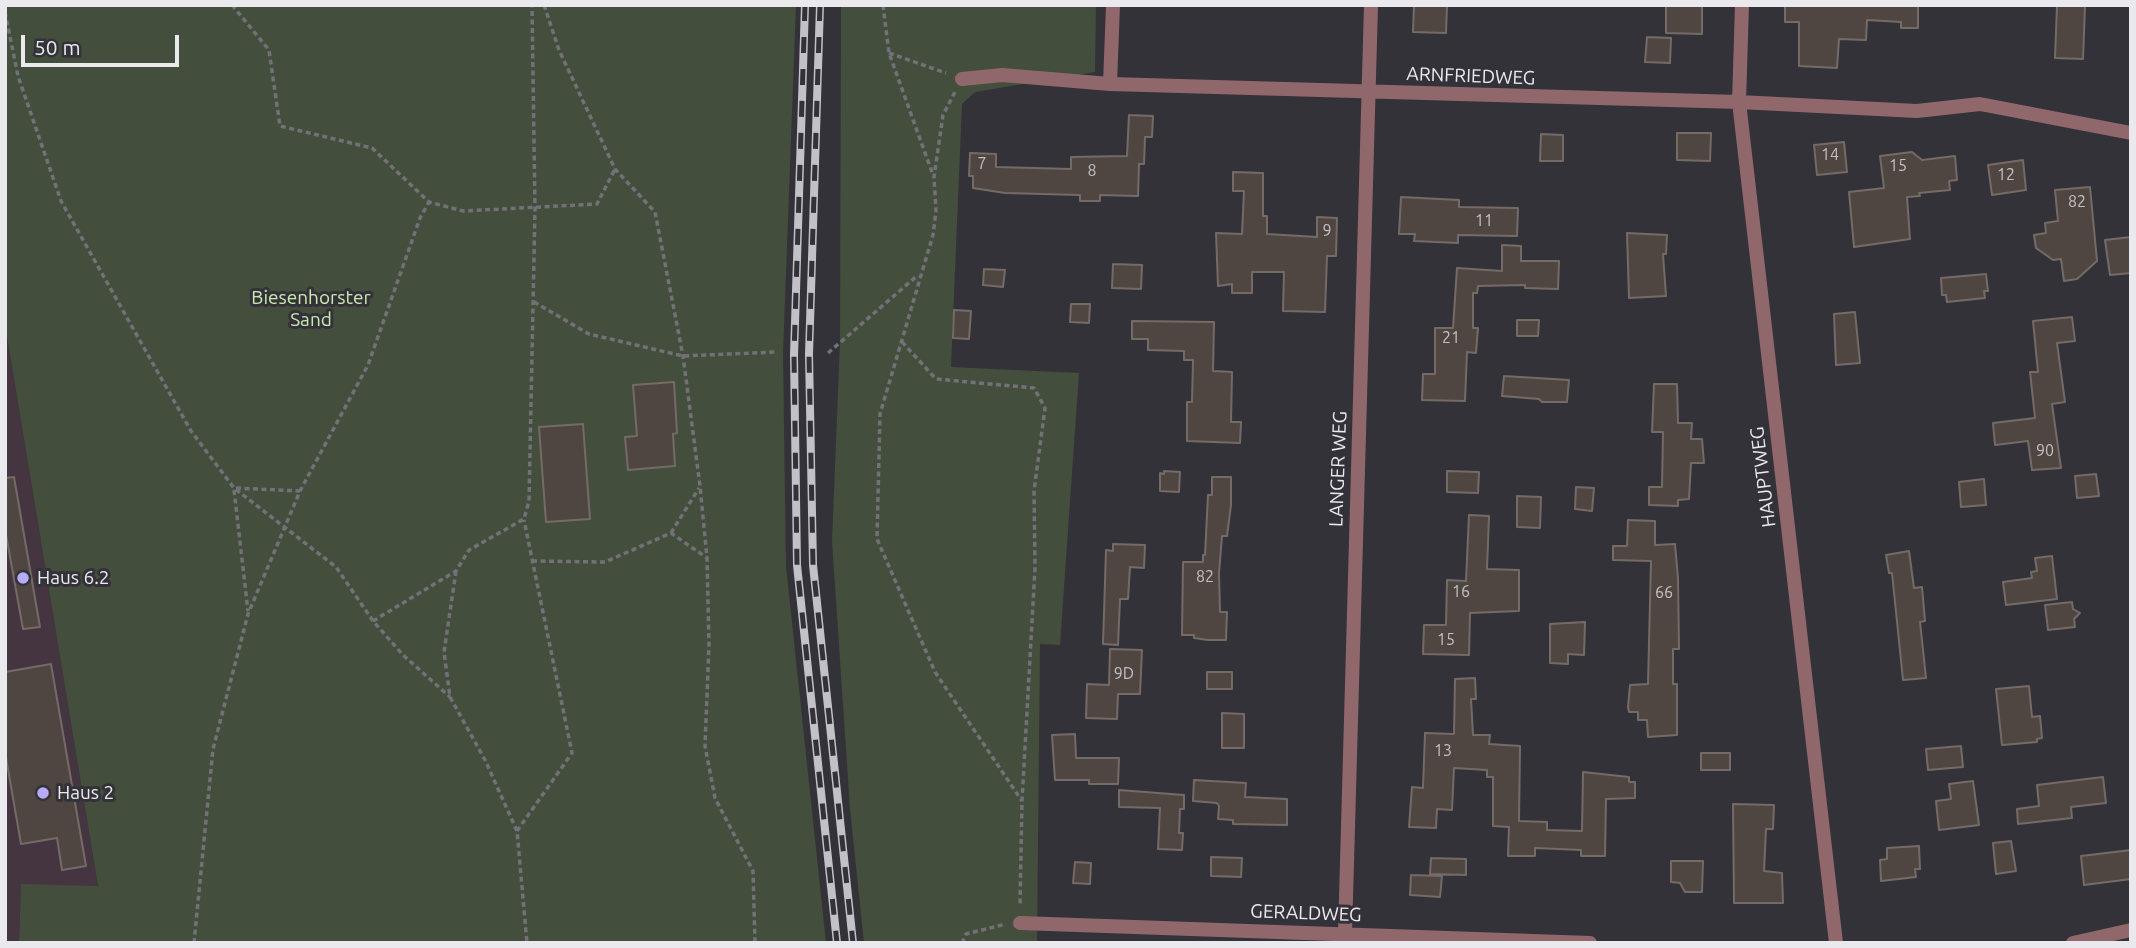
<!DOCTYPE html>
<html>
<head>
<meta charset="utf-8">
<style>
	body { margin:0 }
	#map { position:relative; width:2136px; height:948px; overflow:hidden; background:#333239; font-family:Ubuntu,sans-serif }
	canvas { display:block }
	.frame { position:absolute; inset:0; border:7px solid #eae9ee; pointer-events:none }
	.scale { position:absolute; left:21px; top:35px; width:158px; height:32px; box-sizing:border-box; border:4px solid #eae9ee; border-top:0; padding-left:9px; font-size:21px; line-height:24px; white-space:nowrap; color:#eae9ee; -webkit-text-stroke:5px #333239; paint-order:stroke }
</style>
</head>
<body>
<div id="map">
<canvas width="2136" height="948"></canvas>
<div class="frame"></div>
<div class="scale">50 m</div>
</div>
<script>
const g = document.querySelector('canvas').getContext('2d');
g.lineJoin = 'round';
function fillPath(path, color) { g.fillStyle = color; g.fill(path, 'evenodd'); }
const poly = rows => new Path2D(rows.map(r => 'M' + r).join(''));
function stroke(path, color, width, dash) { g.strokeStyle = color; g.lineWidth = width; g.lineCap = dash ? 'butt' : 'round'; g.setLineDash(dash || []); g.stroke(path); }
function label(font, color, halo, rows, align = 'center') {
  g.font = font + ' Ubuntu,sans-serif'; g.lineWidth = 6; g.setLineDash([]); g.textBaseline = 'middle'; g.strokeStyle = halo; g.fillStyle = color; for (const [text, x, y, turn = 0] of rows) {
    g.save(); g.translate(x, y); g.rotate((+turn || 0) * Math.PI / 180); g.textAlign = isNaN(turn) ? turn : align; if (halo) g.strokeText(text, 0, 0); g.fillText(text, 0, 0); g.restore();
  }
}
fillPath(poly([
	[5,324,98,887,21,885,19,943,5,943]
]), '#453541');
fillPath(poly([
	[5,5,796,5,783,354,786,566,826,943,19,943,21,884,98,886,5,324],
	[841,5,1096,5,1095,72,975,92,962,104,951,367,1079,373,1060,645,1040,644,1037,943,864,943,850,809,832,541,840,342]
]), '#444e3c');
const building = poly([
	[1414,5,1447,5,1446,33,1413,32,1414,5],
	[1666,5,1702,5,1702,34,1666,33,1666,5],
	[1785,5,1918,5,1918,28,1901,28,1901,22,1867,20,1866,40,1839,39,1837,68,1799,66,1799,22,1785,22,1785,5],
	[2057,5,2085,6,2083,59,2055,58,2057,5],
	[1647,37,1671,38,1670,63,1645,62,1647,37],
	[1129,115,1153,116,1152,137,1145,137,1144,164,1139,164,1138,196,1100,195,1100,201,1080,201,1080,195,1005,193,973,188,973,176,969,176,970,153,996,154,996,167,1071,169,1071,157,1127,156,1129,115],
	[1677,133,1711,133,1710,161,1677,160,1677,133],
	[1541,134,1563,135,1563,161,1540,161,1541,134],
	[1844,142,1847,172,1817,175,1814,145,1844,142],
	[1912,152,1922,160,1955,156,1957,180,1949,181,1950,190,1919,193,1920,196,1907,197,1910,239,1854,247,1849,192,1884,188,1880,156,1912,152],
	[2023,160,2026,190,1992,195,1988,165,2023,160],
	[1233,172,1263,173,1263,216,1267,216,1267,234,1317,237,1317,217,1337,218,1336,256,1327,256,1325,312,1283,311,1284,272,1252,272,1252,293,1232,293,1232,284,1218,286,1216,233,1242,234,1244,191,1233,191,1233,172],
	[2090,187,2097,261,2077,279,2064,281,2061,259,2053,260,2036,248,2034,235,2046,233,2045,223,2058,221,2055,190,2090,187],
	[1401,197,1459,200,1459,207,1518,208,1517,236,1458,235,1458,243,1414,241,1415,234,1399,234,1401,197],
	[1627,233,1667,235,1666,254,1663,254,1666,296,1629,298,1627,233],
	[2131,237,2131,273,2110,275,2105,240,2131,237],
	[1502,245,1521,246,1521,261,1559,261,1558,289,1525,288,1525,285,1478,286,1477,293,1473,293,1473,328,1478,328,1476,353,1467,352,1465,401,1422,400,1423,374,1435,374,1435,328,1453,328,1457,268,1502,271,1502,245],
	[1113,264,1142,265,1141,289,1112,288,1113,264],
	[984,269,1005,270,1003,287,983,285,984,269],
	[1986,274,1988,291,1984,291,1985,298,1947,302,1946,295,1942,295,1941,278,1986,274],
	[1071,304,1090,304,1089,323,1070,322,1071,304],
	[954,310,971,311,969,339,953,338,954,310],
	[1855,312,1860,363,1836,365,1834,314,1855,312],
	[2072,317,2075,341,2057,343,2065,402,2052,404,2061,468,2032,470,2028,441,1995,445,1993,423,2035,418,2030,372,2038,372,2033,321,2072,317],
	[1517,320,1539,320,1538,336,1517,336,1517,320],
	[1132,321,1214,322,1213,371,1232,372,1231,422,1241,422,1240,443,1187,441,1187,402,1192,402,1193,360,1184,360,1184,351,1148,350,1148,339,1132,339,1132,321],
	[1504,376,1569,380,1567,402,1542,402,1539,399,1502,396,1504,376],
	[674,382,677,433,673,434,675,466,628,470,625,437,637,436,633,385,674,382],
	[1654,384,1677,384,1678,423,1692,423,1691,439,1702,439,1704,463,1691,463,1689,499,1678,500,1678,506,1649,505,1649,487,1662,487,1663,432,1652,432,1654,384],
	[583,424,590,519,546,522,539,427,583,424],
	[1164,471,1180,472,1179,492,1160,491,1160,473,1164,474,1164,471],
	[1447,471,1479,472,1478,493,1447,492,1447,471],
	[2096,474,2099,496,2077,498,2075,476,2096,474],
	[14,477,40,627,23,629,5,529,5,478,14,477],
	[1212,477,1231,477,1231,505,1227,536,1222,536,1219,573,1220,612,1227,612,1226,640,1208,640,1194,638,1194,635,1182,635,1183,562,1203,562,1203,555,1205,555,1208,495,1212,495,1212,477],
	[1984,479,1986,505,1961,507,1959,482,1984,479],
	[1576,487,1594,488,1592,511,1575,509,1576,487],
	[1517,496,1541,497,1540,528,1517,527,1517,496],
	[1469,515,1489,516,1487,569,1519,570,1519,611,1470,613,1469,655,1423,654,1424,625,1446,625,1447,580,1466,581,1469,515],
	[1628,520,1655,521,1655,545,1675,544,1678,578,1679,649,1673,649,1673,684,1677,684,1677,735,1648,737,1647,720,1638,720,1638,712,1629,712,1628,707,1630,685,1648,684,1651,561,1613,560,1613,546,1627,546,1628,520],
	[1113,544,1145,545,1144,568,1130,567,1128,599,1120,599,1118,645,1103,644,1106,550,1113,551,1113,544],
	[1909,551,1914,588,1922,587,1925,621,1920,622,1926,678,1903,680,1892,573,1889,573,1886,555,1909,551],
	[2052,556,2057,599,2006,605,2003,582,2032,578,2031,572,2037,571,2035,558,2052,556],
	[2072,602,2073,609,2080,613,2074,619,2075,627,2048,630,2045,605,2072,602],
	[1585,622,1584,655,1568,654,1568,664,1550,663,1550,624,1585,622],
	[1110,649,1142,650,1140,694,1118,694,1117,719,1086,718,1087,684,1109,685,1110,649],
	[51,664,86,866,62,870,57,838,21,844,5,752,5,672,51,664],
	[1207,672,1232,672,1232,689,1207,689,1207,672],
	[1475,678,1476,699,1471,699,1473,735,1490,735,1489,744,1520,746,1519,821,1547,822,1547,830,1582,831,1583,772,1629,777,1629,782,1635,782,1635,798,1606,799,1605,856,1581,856,1581,850,1535,848,1535,856,1508,856,1509,827,1493,826,1493,777,1487,777,1487,770,1454,768,1452,810,1437,809,1436,828,1409,827,1412,787,1423,788,1425,733,1454,734,1455,679,1475,678],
	[2029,686,2032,717,2040,716,2042,738,2037,739,2037,742,2002,745,1996,689,2029,686],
	[1222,713,1244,714,1244,748,1222,748,1222,713],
	[1075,734,1076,758,1119,758,1118,784,1089,784,1089,780,1055,780,1052,735,1075,734],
	[1961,746,1963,767,1928,770,1926,749,1961,746],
	[1701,753,1730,753,1730,770,1701,770,1701,753],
	[2103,777,2106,803,2071,807,2072,818,2018,824,2017,809,2039,806,2037,785,2103,777],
	[1194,780,1246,783,1245,797,1287,799,1287,825,1233,824,1233,820,1218,819,1219,806,1217,803,1193,801,1194,780],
	[1973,781,1979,825,1939,830,1936,801,1951,799,1949,784,1973,781],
	[1119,790,1184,795,1184,809,1180,809,1179,833,1183,833,1182,850,1158,849,1160,808,1119,807,1119,790],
	[1733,804,1774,805,1773,829,1766,829,1764,871,1782,873,1783,903,1734,903,1733,804],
	[2011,841,2016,871,1996,874,1993,843,2011,841],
	[1919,846,1920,869,1915,869,1916,877,1881,881,1880,860,1887,859,1887,848,1919,846],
	[2131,850,2131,879,2084,885,2081,856,2131,850],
	[1211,857,1242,858,1241,877,1211,876,1211,857],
	[1431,858,1466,859,1466,875,1430,874,1431,858],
	[1671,861,1703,861,1702,892,1685,892,1680,883,1671,882,1671,861],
	[1075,862,1091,863,1090,884,1073,883,1075,862],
	[1411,875,1442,876,1440,897,1410,895,1411,875]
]);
fillPath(building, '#4f4642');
stroke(building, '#746b67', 2);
stroke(poly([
	[232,5,269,50,280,126,372,148,429,202,463,211,597,204,615,169],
	[544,5,559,50,615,169,655,212,683,356,700,486,707,558,709,645,705,746,715,798,753,871,755,943],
	[883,5,889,53,933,175],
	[5,12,18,76,61,201,191,431,234,488,336,567,373,621,403,655,450,697],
	[889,53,946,73],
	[955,92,943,115,934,177,936,211,933,235,880,414,877,539,935,672,1022,801],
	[534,302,589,334,683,356,776,352],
	[902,342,936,379,1034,388,1045,408,1034,491,1035,568,1022,801,1020,905],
	[828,353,918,275],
	[236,488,300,491],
	[234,490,248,611],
	[671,533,699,488],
	[532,561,605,562,671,533,707,558],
	[456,571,444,652,450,697,485,760,517,831,527,943],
	[373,621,456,571,469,550,524,519,529,501,535,209,532,5],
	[517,831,572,753,524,520],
	[194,943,213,749,248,614,300,491,368,365,420,218,429,202],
	[962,943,966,934,1006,924]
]), '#727177', 3.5, [5, 3.5]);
stroke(poly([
	[1742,5,1739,102,1836,943],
	[962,79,1002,75,1110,84,1739,102,1917,111,1980,104,2131,133],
	[1110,84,1113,5],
	[1020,923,1590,943],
	[1345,934,1371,5],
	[2073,943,2131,930]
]), '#90686c', 14);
const rail = poly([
	[805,5,794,355,797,565,837,943],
	[820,5,809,354,813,565,853,943]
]);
stroke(rail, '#c2c1c7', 8);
stroke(rail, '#333239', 5, [16]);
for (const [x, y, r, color] of [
	[23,578,7,"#b8abf7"],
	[43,793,7,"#b8abf7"]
]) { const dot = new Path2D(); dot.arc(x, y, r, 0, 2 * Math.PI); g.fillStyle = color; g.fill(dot); stroke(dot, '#333239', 2.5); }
label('16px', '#c3c0c3', null, [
	["14",1830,155],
	["7",982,164],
	["15",1898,166],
	["8",1092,171],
	["12",2006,175],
	["82",2077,202],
	["11",1484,221],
	["9",1327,231],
	["21",1451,338],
	["90",2045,451],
	["82",1205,577],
	["16",1461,592],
	["66",1664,593],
	["15",1446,640],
	["9D",1124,674],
	["13",1443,751]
]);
label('19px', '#eae9ee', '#333239', [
	["ARNFRIEDWEG",1471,76,2],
	["LANGER WEG",1338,469,-88],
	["HAUPTWEG",1763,477,-97],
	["GERALDWEG",1306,913,2]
]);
label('19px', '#cae9af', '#333239', [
	["Biesenhorster",311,298],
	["Sand",311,320]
]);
label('19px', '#eae9ee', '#333239', [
	["Haus 6.2",37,578],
	["Haus 2",57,793]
], 'left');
</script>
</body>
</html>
